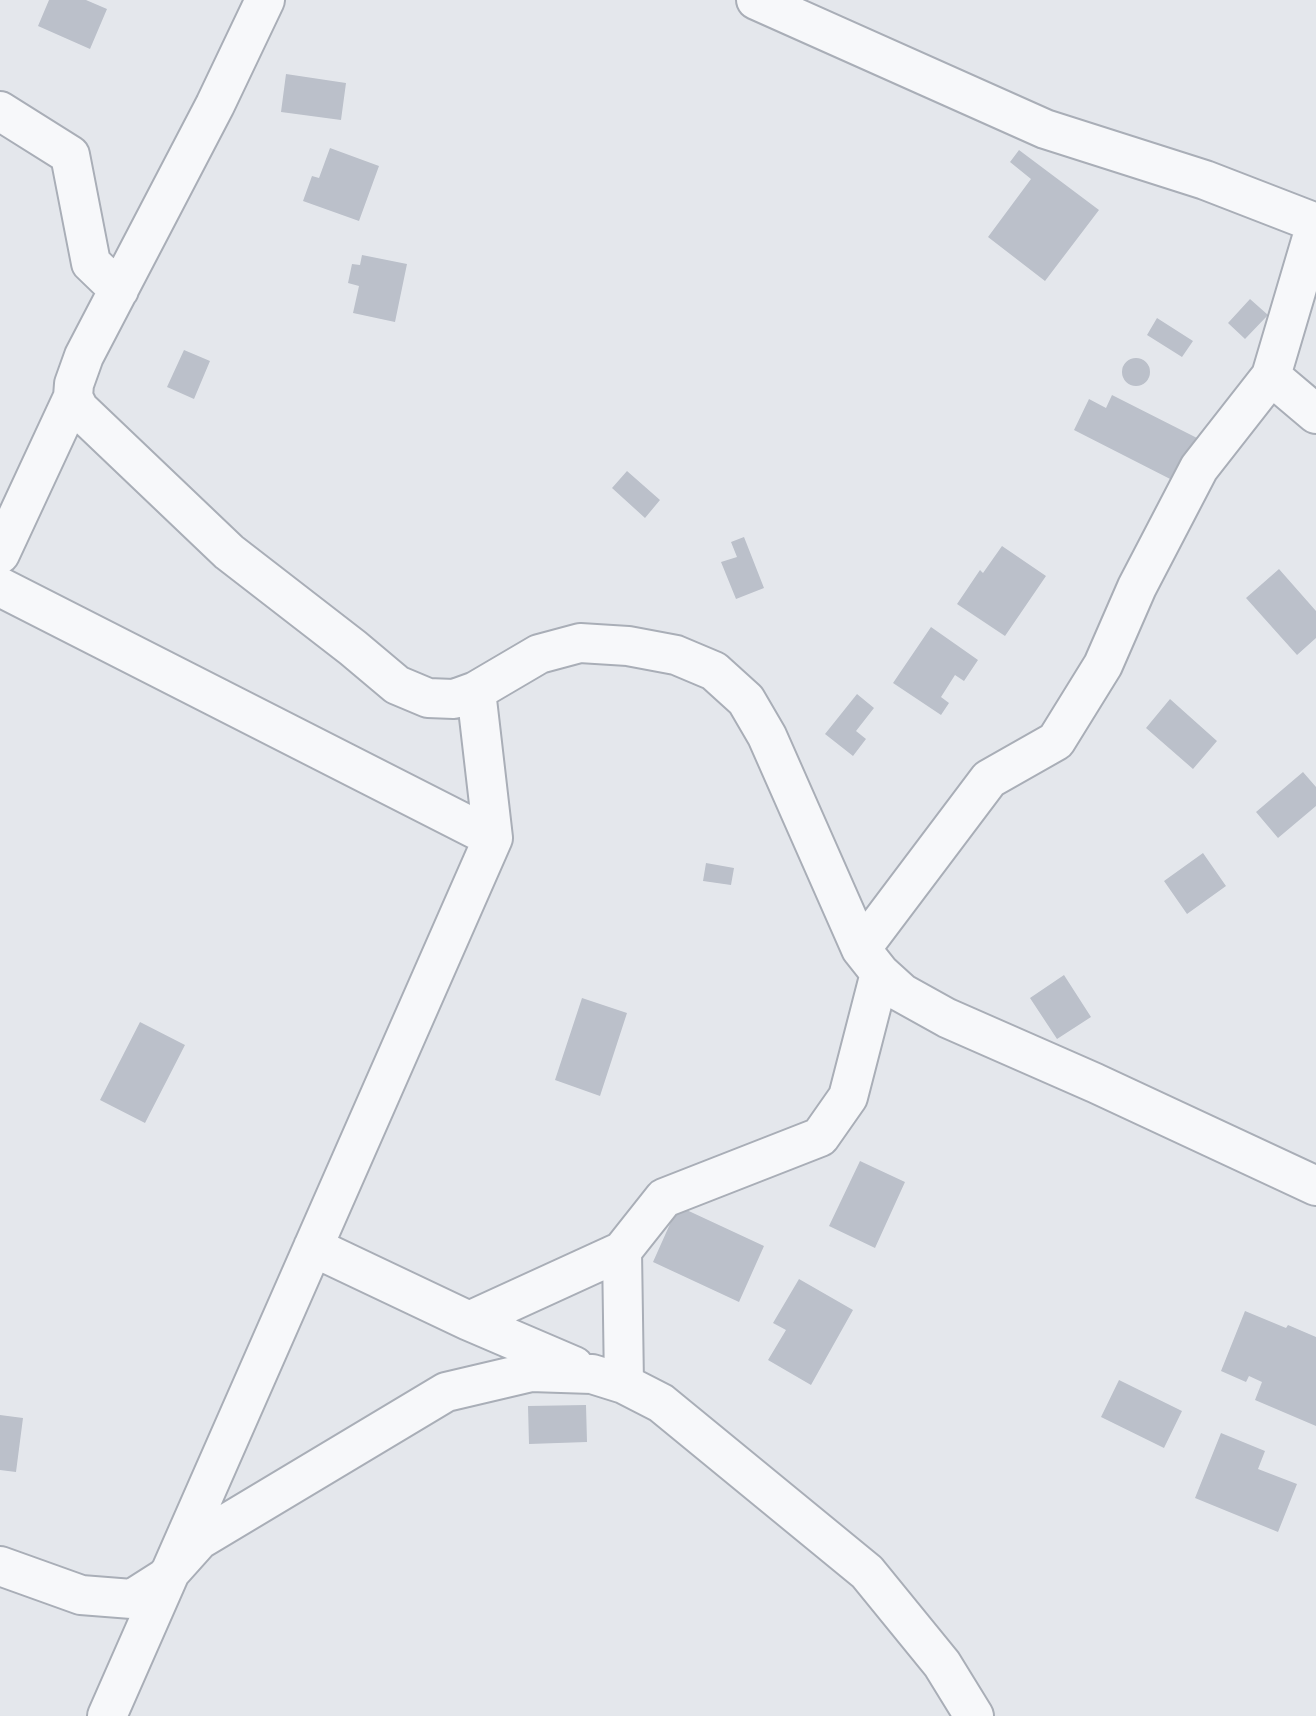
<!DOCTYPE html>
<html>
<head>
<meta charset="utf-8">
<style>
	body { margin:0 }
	canvas { display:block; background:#e4e7ec }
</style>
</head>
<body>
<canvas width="1316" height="1716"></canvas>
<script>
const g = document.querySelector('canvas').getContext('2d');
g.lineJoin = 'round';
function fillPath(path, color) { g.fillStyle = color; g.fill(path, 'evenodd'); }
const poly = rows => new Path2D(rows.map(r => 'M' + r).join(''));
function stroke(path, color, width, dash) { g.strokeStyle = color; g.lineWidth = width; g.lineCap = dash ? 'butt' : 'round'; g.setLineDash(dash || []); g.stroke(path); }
fillPath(poly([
	[49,0,86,0,107,9,90,49,38,26],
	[286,74,346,83,341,120,281,112],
	[330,148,379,166,359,221,303,201,312,176,319,178],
	[1019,150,1099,210,1045,281,988,237,1031,179,1010,162],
	[362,255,407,264,395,322,353,313,359,286,348,283,352,264,360,265],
	[1250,299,1268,315,1245,339,1228,323],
	[1157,318,1193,341,1182,357,1147,335],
	[184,350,210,361,194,399,167,387],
	'1122 372a14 14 0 1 1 28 0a14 14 0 1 1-28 0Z',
	[1112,395,1199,439,1178,483,1074,430,1089,399,1106,408],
	[627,471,660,500,645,518,612,488],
	[744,537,764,588,736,599,721,562,737,557,731,542],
	[1002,546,1046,576,1005,636,957,604,980,570,983,573],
	[1279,569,1316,611,1316,638,1297,655,1246,598],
	[931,627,978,660,964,681,955,675,941,697,949,703,941,715,893,683],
	[857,694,874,708,856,731,866,739,853,756,825,734],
	[1170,699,1217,741,1193,769,1146,728],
	[1303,772,1316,787,1316,806,1278,838,1256,812],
	[1203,853,1226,886,1187,914,1164,881],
	[706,863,734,868,731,885,703,881],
	[1064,975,1091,1017,1057,1039,1030,998],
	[582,998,627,1013,600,1096,555,1080],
	[140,1022,185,1045,145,1123,100,1100],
	[860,1161,905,1182,875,1248,829,1226],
	[678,1206,764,1246,739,1302,653,1262],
	[799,1279,853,1310,811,1385,768,1360,786,1330,773,1323],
	[1245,1311,1286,1328,1288,1325,1316,1337,1316,1426,1255,1400,1262,1382,1249,1376,1246,1382,1221,1371],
	[1119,1380,1182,1411,1164,1448,1101,1417],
	[586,1405,587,1442,529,1444,528,1406],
	[0,1415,23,1418,16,1472,0,1470],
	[1221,1433,1265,1451,1258,1469,1297,1484,1278,1532,1195,1498]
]), '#bbc0ca');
const minor = poly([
	[265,0,215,105,84,356,74,384,73,397,79,409,229,552,353,648,397,685,428,698,454,699,476,691,539,654,580,643,628,646,676,655,714,671,746,700,767,736,861,949,880,973,902,993,947,1018,1095,1083,1316,1186],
	[756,0,1045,129,1205,180,1316,223],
	[0,111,70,155,91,263,119,290],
	[1316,224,1271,376,1316,414],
	[0,554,73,397],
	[0,587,493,838,107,1716],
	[476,691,493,838],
	[861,949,989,779,1056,741,1103,665,1137,587,1199,468,1271,376],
	[313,1247,469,1321,622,1251,664,1198,820,1137,848,1097,880,973],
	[622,1251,624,1384],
	[469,1321,574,1366],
	[0,1566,81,1595,132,1599,165,1578,199,1540,446,1392,531,1372,592,1374,624,1384,661,1403,867,1572,942,1664,974,1716]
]);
stroke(minor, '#a9aeb7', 42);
stroke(minor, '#f7f8fa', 38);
</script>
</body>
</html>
